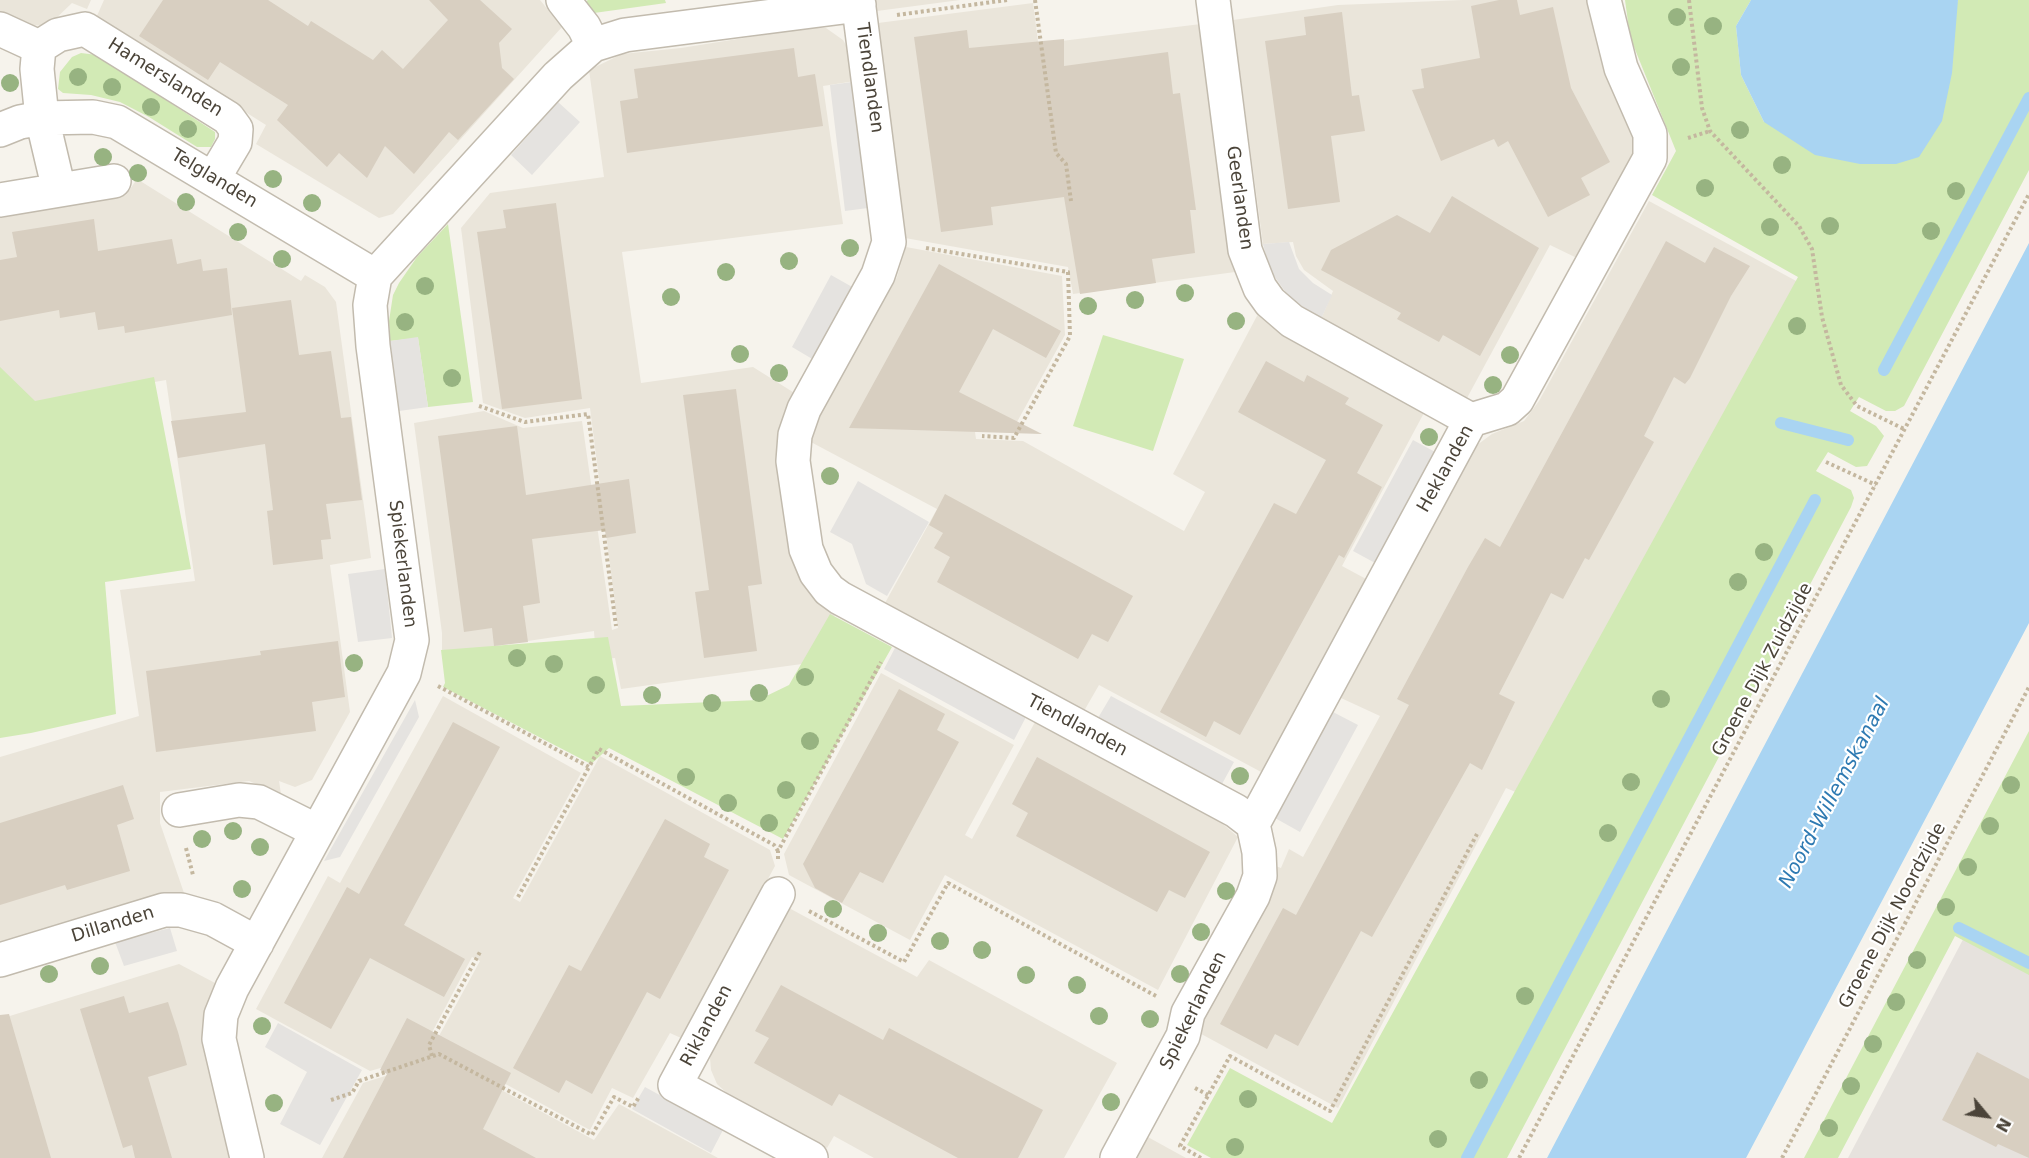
<!DOCTYPE html>
<html>
<head>
<meta charset="utf-8">
<style>
	body { margin:0 }
	#map { position:relative; width:2029px; height:1158px; overflow:hidden; background:#f6f3ec; font-family:"DejaVu Sans",sans-serif }
	canvas { display:block }
	.north { position:absolute; left:1957px; top:1086px; width:60px; height:60px; -webkit-text-stroke:4px #fff; paint-order:stroke; rotate:119deg; font-size:16px; font-weight:700; line-height:24px; text-align:center; color:#4b4439 }
	.north::after { content:''; display:block; margin:auto; width:21px; height:27px; background:#4b4439; clip-path:polygon(50% 0,100% 100%,50% 72%,0 100%) }
</style>
</head>
<body>
<div id="map">
<canvas width="2029" height="1158"></canvas>
<div class="north">N</div>
</div>
<script>
const g = document.querySelector('canvas').getContext('2d');
g.lineJoin = 'round';
function fillPath(path, color) { g.fillStyle = color; g.fill(path, 'evenodd'); }
const poly = rows => new Path2D(rows.map(r => 'M' + r).join(''));
function stroke(path, color, width, dash) { g.strokeStyle = color; g.lineWidth = width; g.lineCap = dash ? 'butt' : 'round'; g.setLineDash(dash || []); g.stroke(path); }
function label(font, color, halo, rows, align = 'center') {
  g.font = font + ' "DejaVu Sans",sans-serif'; g.lineWidth = 4.5; g.setLineDash([]); g.textBaseline = 'middle'; g.strokeStyle = halo; g.fillStyle = color; for (const [text, x, y, turn = 0] of rows) {
    g.save(); g.translate(x, y); g.rotate((+turn || 0) * Math.PI / 180); g.textAlign = isNaN(turn) ? turn : align; if (halo) g.strokeText(text, 0, 0); g.fillText(text, 0, 0); g.restore();
  }
}
fillPath(poly([
	[0,0,91,0,87,9,72,3,49,25,20,26,0,16],
	[104,0,540,0,562,27,393,214,379,218,256,144,266,125,96,18],
	[875,0,960,0,877,11],
	[1463,0,1591,0,1605,74,1633,128,1636,144,1634,158,1579,259,1550,245,1467,398,1321,319,1333,291,1304,270,1296,256,1293,242,1263,244,1233,20,1338,5],
	[1033,3,1054,165,1045,43,1201,24,1235,272,1073,294,1068,267,905,238,878,23],
	[813,27,826,28,843,40,853,57,855,81,823,86,843,224,622,252,641,383,753,367,796,394,784,417,777,443,777,463,836,613,809,663,621,689,615,658,596,660,594,631,442,654,442,633,414,423,484,411,523,428,582,421,612,630,618,628,590,408,525,418,483,403,461,228,490,193,604,177,589,70,622,54,681,48],
	[137,179,301,281,305,275,325,287,336,302,371,558,330,565,350,712,312,780,295,787,279,781,281,794,249,781,160,792,160,823,184,893,164,893,0,943,0,757,139,716,120,590,195,581,166,380,0,409,0,218,126,195],
	[1649,201,1798,282,1525,796,1506,788,1338,1108,1192,1029,1273,865,1281,868,1289,849,1303,857,1380,716,1341,698,1477,445,1492,434,1524,421,1539,401],
	[906,247,1062,276,1065,335,1012,431,975,432,976,439,1023,441,1184,531,1205,492,1173,474,1258,314,1280,331,1425,411,1342,566,1368,580,1263,773,1099,685,1084,711,885,603,937,509,809,441,817,421,897,277],
	[881,673,1014,745,965,835,972,839,1035,722,1218,820,1238,837,1158,990,945,875,910,940,789,875,784,854],
	[443,696,581,773,513,898,520,902,600,756,770,850,775,866,681,1038,670,1033,633,1098,612,1088,590,1130,443,1050,428,1056,480,961,472,957,419,1057,370,1071,256,1009,328,876,340,883],
	[789,908,917,977,929,960,1117,1063,1064,1158,874,1158,834,1136,827,1148,729,1095,717,1084,711,1070,710,1058,714,1045],
	[179,964,215,983,205,1014,203,1038,229,1158,0,1158,0,1019],
	[442,1058,594,1140,619,1104,718,1158,322,1158,363,1083],
	[1146,1136,1186,1158,1134,1158]
]), '#eae5da');
fillPath(poly([
	[2029,814,2029,1158,1848,1158]
]), '#e6e2dd');
fillPath(poly([
	[588,0,665,0,666,3,594,13,585,2],
	[1625,0,1751,0,1736,26,1741,75,1764,122,1956,6,1958,0,2029,0,2029,170,1904,406,1895,411,1886,411,1859,397,1850,411,1876,426,1884,436,1867,466,1856,467,1828,452,1816,471,1851,490,1854,498,1851,507,1507,1158,1211,1158,1187,1145,1230,1068,1332,1123,1798,277,1652,195,1676,151,1630,37],
	[81,53,97,55,215,132,215,139,211,147,197,147,149,117,120,102,91,95,63,93,58,89,60,72,72,57],
	[448,224,473,402,428,407,418,338,390,341,389,321,393,295,399,283,417,257],
	[1103,335,1184,359,1153,451,1073,426],
	[0,367,35,401,154,377,191,569,105,582,116,714,31,733,0,738],
	[830,614,892,647,783,839,609,748,591,764,443,687,445,683,441,650,608,637,621,706,758,700,789,685],
	[2029,731,2029,975,1955,936,1838,1158,1804,1158]
]), '#d2eab5');
fillPath(poly([
	[852,82,868,208,845,211,830,85],
	[558,102,580,122,532,175,511,155],
	[1289,242,1299,269,1313,283,1332,295,1321,319,1289,297,1270,270,1263,244],
	[831,275,854,288,814,360,792,347],
	[418,337,428,407,399,411,390,341],
	[1413,440,1437,453,1377,564,1353,551],
	[858,481,929,522,887,596,866,584,852,544,830,532],
	[385,569,392,638,358,642,348,574],
	[896,646,1026,717,1014,740,884,669],
	[1111,696,1234,762,1222,784,1098,718],
	[415,700,419,717,340,857,324,861],
	[1333,712,1358,725,1300,832,1275,818],
	[170,928,177,951,124,966,115,942],
	[278,1023,362,1070,320,1145,280,1124,307,1072,265,1047],
	[645,1087,723,1130,711,1153,632,1109]
]), '#e5e3e0');
fillPath(poly([
	[1751,0,1958,0,1952,73,1942,121,1919,157,1896,164,1860,164,1815,155,1764,122,1741,75,1736,26],
	[2029,243,2029,623,1746,1158,1547,1158]
]), '#a9d4f2');
stroke(poly([
	[1884,370,2029,98],
	[1781,423,1848,440],
	[1959,928,2029,963],
	[1467,1158,1815,500]
]), '#a9d4f2', 12);
fillPath(poly([
	[163,0,268,0,308,26,311,21,373,60,382,50,403,69,448,20,429,0,480,0,512,29,499,43,502,68,514,79,458,140,449,132,414,174,385,146,367,178,339,153,327,167,277,120,288,105,220,62,208,80,139,36],
	[1499,0,1517,0,1520,15,1553,7,1571,88,1610,162,1581,178,1590,195,1548,217,1508,141,1498,147,1494,139,1441,161,1412,90,1424,88,1421,69,1480,58,1471,6],
	[1342,12,1352,96,1359,95,1365,131,1331,136,1340,202,1288,209,1265,41,1306,35,1304,17],
	[967,30,969,48,1064,39,1064,66,1168,52,1173,94,1180,93,1196,210,1190,210,1195,253,1152,259,1156,283,1080,294,1064,197,991,207,993,225,941,232,914,37],
	[794,48,798,77,815,74,823,126,627,153,620,101,638,98,634,69],
	[1452,196,1539,248,1480,356,1443,335,1439,342,1397,319,1401,313,1321,270,1331,250,1397,215,1430,233],
	[556,203,582,399,502,409,477,232,506,228,503,210],
	[94,219,98,251,172,239,177,264,201,259,203,271,227,268,232,315,125,333,124,326,98,330,95,312,60,318,59,310,0,321,0,260,17,257,12,232],
	[1666,241,1705,263,1714,247,1750,266,1731,296,1690,378,1685,384,1674,377,1644,436,1654,442,1589,560,1585,558,1563,599,1551,593,1499,694,1515,702,1482,770,1470,763,1372,937,1361,931,1298,1046,1275,1034,1267,1049,1220,1024,1283,908,1296,915,1409,705,1397,699,1468,567,1485,538,1500,547],
	[939,264,1061,331,1046,358,993,329,959,392,1042,434,849,428],
	[291,300,299,355,331,351,341,418,351,417,362,500,326,504,331,539,321,540,323,559,273,565,267,511,273,510,265,444,178,458,171,421,246,412,232,308],
	[1266,361,1304,382,1307,375,1349,398,1345,404,1383,425,1357,473,1382,487,1344,558,1339,555,1240,735,1214,721,1206,737,1160,712,1274,503,1296,514,1326,460,1238,412],
	[736,389,762,584,748,586,757,651,704,658,695,592,709,590,683,395],
	[517,426,526,495,629,479,636,533,606,538,605,530,532,539,540,603,523,606,528,642,494,646,492,628,464,632,438,436],
	[945,494,1133,596,1108,642,1092,634,1078,659,937,582,950,557,934,548,943,533,929,525],
	[338,641,345,697,312,702,316,731,156,752,146,671,261,655,260,651],
	[899,689,945,714,937,730,959,742,883,883,860,872,842,903,815,888,803,864],
	[453,722,500,747,404,925,465,959,444,997,370,958,331,1029,284,1003,347,887,359,894],
	[1037,757,1210,852,1185,898,1169,890,1157,912,1016,836,1028,813,1012,804],
	[123,785,134,819,117,825,130,871,67,890,65,885,0,905,0,823],
	[665,819,710,844,704,857,729,870,660,999,647,992,592,1094,566,1080,559,1093,513,1068,569,965,581,971],
	[781,985,883,1040,889,1028,1043,1110,1018,1158,958,1158,839,1094,832,1106,754,1063,769,1038,755,1031],
	[124,996,129,1013,168,1002,178,1032,187,1065,148,1077,172,1158,135,1158,132,1145,123,1148,80,1009],
	[9,1014,51,1158,0,1158,0,1015],
	[407,1018,511,1073,483,1129,536,1158,343,1158,387,1074,380,1070],
	[1977,1052,2029,1079,2029,1158,1998,1144,1996,1147,1942,1120]
]), '#d8cfc1');
const minor = poly([
	[563,0,584,27,593,45],
	[858,0,889,242,878,275,804,409,795,435,793,461,806,549,816,573,829,590,840,598,1236,811,1253,824],
	[1213,0,1245,250,1260,288,1270,302,1292,321,1471,420],
	[0,29,39,47],
	[39,47,58,35,85,29,228,118,236,129,235,142,213,179],
	[39,47,37,69,42,118,59,190],
	[0,130,20,122,42,118,93,117,117,122,375,276],
	[0,200,114,181],
	[375,276,558,76,593,45,625,35,859,5],
	[179,810,239,800,259,802,317,831],
	[1253,824,1471,420,1507,409,1517,400,1650,158,1650,134,1621,68,1604,0],
	[778,894,675,1085,811,1158],
	[0,960,164,910,181,910,213,919,257,943],
	[247,1158,219,1039,221,1015,232,988,404,673,412,640,373,346,370,305,375,276],
	[1117,1158,1183,1036,1188,1013,1253,896,1260,876,1259,852,1253,824]
]);
stroke(minor, '#c2bbae', 36);
stroke(poly([
	[1035,0,1056,153,1066,164,1071,201],
	[1689,0,1702,108,1710,131,1799,226,1812,249,1822,317,1841,385,1857,406,1904,429],
	[897,15,1007,0],
	[1688,138,1710,131],
	[926,248,1068,272,1070,336,1014,438,982,436],
	[479,406,525,422,588,414,616,626],
	[1826,462,1876,485],
	[438,686,589,767,599,749,774,845,778,851],
	[186,848,193,875],
	[778,859,778,851,881,662],
	[518,897,589,767],
	[809,911,904,962,948,883,1156,996],
	[432,1056,429,1045,480,952],
	[1195,1088,1208,1095],
	[331,1100,352,1093,359,1081,439,1054,592,1135,614,1097,633,1107,639,1097],
	[1201,1158,1180,1146,1230,1056,1330,1111,1477,834],
	[1519,1158,2029,194],
	[1782,1158,2029,687]
]), '#c4b79f', 4, [3, 3]);
stroke(minor, '#fff', 33);
g.fillStyle = '#97b381';
for (const [x, y] of [
	[1677,17],
	[1713,26],
	[1681,67],
	[78,77],
	[10,83],
	[112,87],
	[151,107],
	[188,129],
	[1740,130],
	[103,157],
	[1782,165],
	[138,173],
	[273,179],
	[1705,188],
	[1956,191],
	[186,202],
	[312,203],
	[1830,226],
	[1770,227],
	[1931,231],
	[238,232],
	[850,248],
	[282,259],
	[789,261],
	[726,272],
	[425,286],
	[1185,293],
	[671,297],
	[1135,300],
	[1088,306],
	[1236,321],
	[405,322],
	[1797,326],
	[740,354],
	[1510,355],
	[779,373],
	[452,378],
	[1493,385],
	[1429,437],
	[830,476],
	[1764,552],
	[1738,582],
	[517,658],
	[354,663],
	[554,664],
	[805,677],
	[596,685],
	[759,693],
	[652,695],
	[1661,699],
	[712,703],
	[810,741],
	[1240,776],
	[686,777],
	[1631,782],
	[2011,785],
	[786,790],
	[728,803],
	[769,823],
	[1990,826],
	[233,831],
	[1608,833],
	[202,839],
	[260,847],
	[1968,867],
	[242,889],
	[1226,891],
	[1946,907],
	[833,909],
	[1201,932],
	[878,933],
	[940,941],
	[982,950],
	[1917,960],
	[100,966],
	[49,974],
	[1180,974],
	[1026,975],
	[1077,985],
	[1525,996],
	[1896,1002],
	[1099,1016],
	[1150,1019],
	[262,1026],
	[1873,1044],
	[1479,1080],
	[1851,1086],
	[1248,1099],
	[1111,1102],
	[274,1103],
	[1829,1128],
	[1438,1139],
	[1235,1147]
]) { g.beginPath(); g.arc(x, y, 9, 0, 2 * Math.PI); g.fill(); }
label('18px', '#4b4439', '#fff', [
	["Hamerslanden",165,78,32],
	["Tiendlanden",869,78,82],
	["Telglanden",214,179,31],
	["Geerlanden",1239,198,82],
	["Heklanden",1446,469,-61],
	["Spiekerlanden",402,564,83],
	["Groene Dijk Zuidzijde",1763,670,-62],
	["Tiendlanden",1077,726,28],
	["Groene Dijk Noordzijde",1893,916,-62],
	["Dillanden",113,925,-17],
	["Spiekerlanden",1194,1011,-64],
	["Riklanden",707,1026,-62]
]);
label('italic 20px', '#2e7ab2', '#fff', [
	["Noord-Willemskanaal",1835,793,-62]
]);
</script>
</body>
</html>
